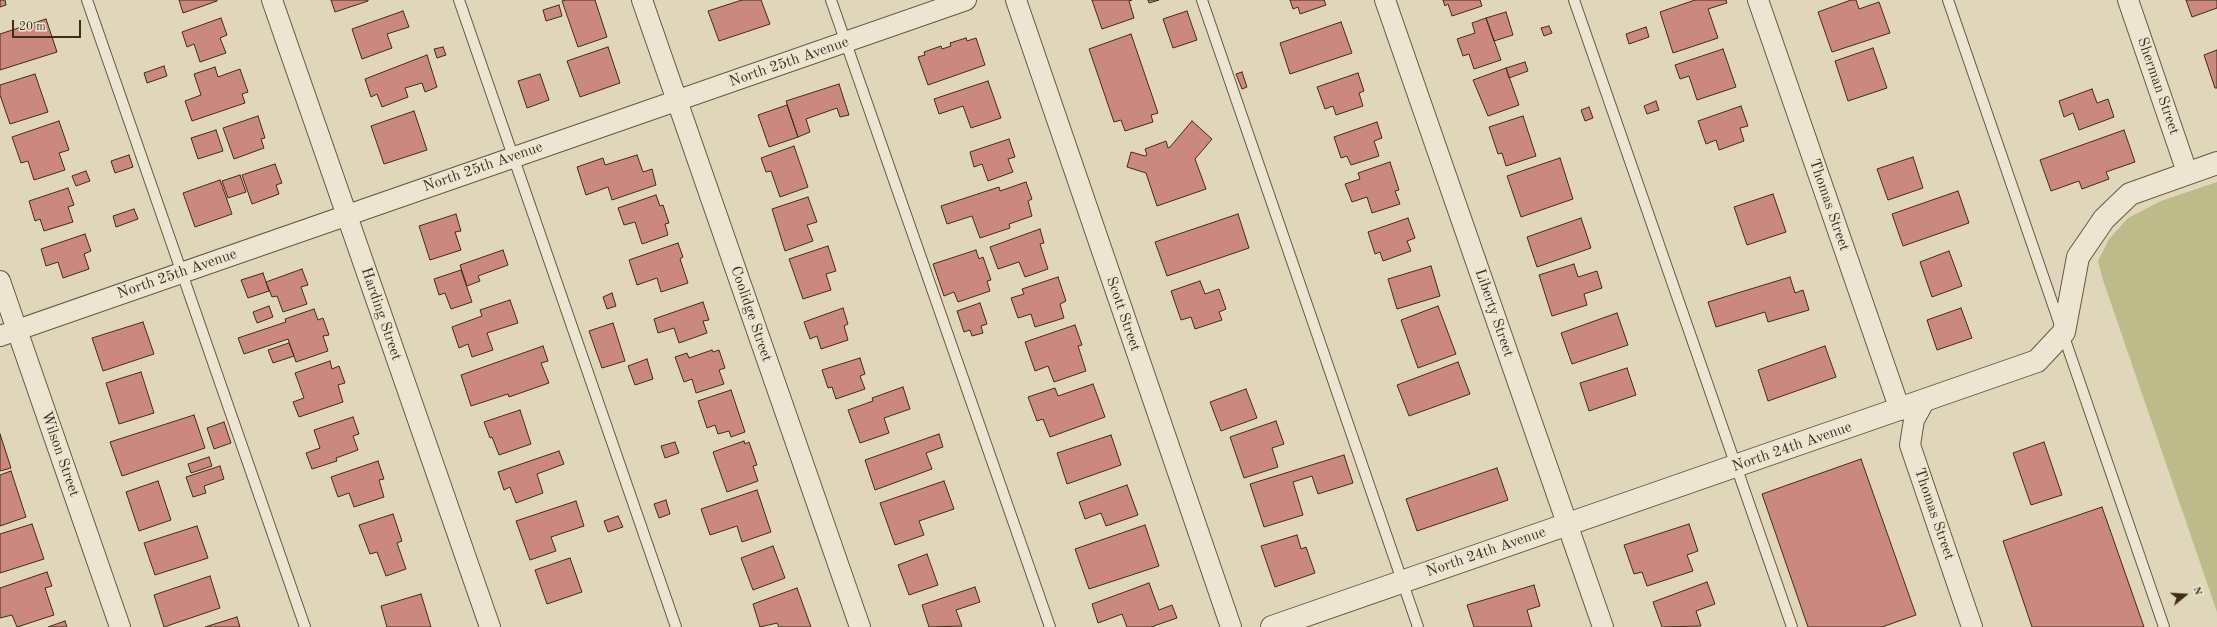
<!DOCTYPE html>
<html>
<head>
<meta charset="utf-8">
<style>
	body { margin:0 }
	#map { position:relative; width:2217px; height:627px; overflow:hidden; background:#e0d7ba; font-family:"Old Standard TT",serif }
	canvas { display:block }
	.north { position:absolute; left:2165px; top:575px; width:40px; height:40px; -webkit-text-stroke:3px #ebe5d2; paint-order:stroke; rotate:72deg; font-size:11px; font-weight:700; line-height:16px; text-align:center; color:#412c16 }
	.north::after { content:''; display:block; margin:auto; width:14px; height:18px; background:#412c16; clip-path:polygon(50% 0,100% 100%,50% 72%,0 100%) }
	.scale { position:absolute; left:12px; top:20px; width:69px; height:18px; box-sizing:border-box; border:2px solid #412c16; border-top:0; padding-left:5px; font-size:12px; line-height:14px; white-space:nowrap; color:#412c16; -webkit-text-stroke:3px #ebe5d2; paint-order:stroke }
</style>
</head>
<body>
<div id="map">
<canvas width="2217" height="627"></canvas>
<div class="north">N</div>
<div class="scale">20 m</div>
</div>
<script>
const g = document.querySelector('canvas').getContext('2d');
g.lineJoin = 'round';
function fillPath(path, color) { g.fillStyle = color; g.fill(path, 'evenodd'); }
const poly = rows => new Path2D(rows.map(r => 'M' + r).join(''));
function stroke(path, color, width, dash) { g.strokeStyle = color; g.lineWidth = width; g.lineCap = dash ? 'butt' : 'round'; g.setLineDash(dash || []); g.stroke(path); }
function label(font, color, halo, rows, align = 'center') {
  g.font = font + ' "Old Standard TT",serif'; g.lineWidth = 3.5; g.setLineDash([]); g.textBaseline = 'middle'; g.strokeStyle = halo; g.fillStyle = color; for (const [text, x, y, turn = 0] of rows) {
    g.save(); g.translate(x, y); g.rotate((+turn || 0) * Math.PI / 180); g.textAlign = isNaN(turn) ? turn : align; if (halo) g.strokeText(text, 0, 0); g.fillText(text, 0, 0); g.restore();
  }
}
fillPath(poly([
	[2217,182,2217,612,2103,280,2098,261,2109,239,2128,218,2161,201]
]), '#bbbc8a');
const building = poly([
	[0,0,5,0,6,5,0,7,0,0],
	[179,0,217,0,217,1,183,13,179,0],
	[331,0,368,0,368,1,335,12,331,0],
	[565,0,595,0,607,37,578,47,562,1,565,0],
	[742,0,761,0,770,24,719,41,708,11,742,0],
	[1092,0,1132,0,1129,1,1134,18,1102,29,1092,0],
	[1148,0,1159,0,1149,3,1148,0],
	[1290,0,1324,0,1326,5,1300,14,1298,7,1293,9,1290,0],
	[1443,0,1480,0,1482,6,1452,16,1448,4,1445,6,1443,0],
	[1695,0,1726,0,1727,3,1708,9,1718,38,1673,53,1660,12,1695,0],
	[1851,0,1856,0,1859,9,1879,2,1890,33,1832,52,1818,12,1851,0],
	[2186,0,2217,0,2217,8,2192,17,2186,0],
	[559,5,562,16,546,21,543,10,559,5],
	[403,11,409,27,387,34,392,48,362,59,352,29,403,11],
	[1187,11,1197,40,1173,48,1163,19,1187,11],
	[1506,12,1513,35,1494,41,1486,18,1506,12],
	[221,18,227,35,220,38,226,53,200,62,194,44,187,47,182,32,221,18],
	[1486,18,1501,60,1474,69,1469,54,1463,56,1457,39,1475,33,1472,23,1486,18],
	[46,19,57,52,0,70,0,34,46,19],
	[1341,22,1352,53,1290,74,1280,43,1341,22],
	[1549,26,1552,33,1544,36,1541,28,1549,26],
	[1646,27,1649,37,1629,44,1626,34,1646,27],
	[1131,34,1158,113,1151,115,1153,122,1125,131,1121,120,1114,122,1089,49,1131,34],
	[966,38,967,41,976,38,985,65,928,85,918,57,925,55,924,52,941,46,942,49,951,46,950,43,966,38],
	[443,47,446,55,437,58,434,49,443,47],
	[608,47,620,83,580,97,567,61,608,47],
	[1873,48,1887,88,1848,101,1835,61,1873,48],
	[1723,49,1736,87,1697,100,1689,76,1680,79,1675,65,1723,49],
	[2217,50,2217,88,2215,88,2204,55,2217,50],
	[427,55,437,87,425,92,422,83,405,88,408,97,382,107,377,94,371,97,365,79,427,55],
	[1525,62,1528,71,1509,78,1506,68,1525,62],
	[164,66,167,76,147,83,144,73,164,66],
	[215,67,218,77,240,69,248,92,242,94,245,103,192,121,185,101,201,95,194,74,215,67],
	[1506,68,1519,105,1488,116,1473,80,1506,68],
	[1242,72,1247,87,1242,89,1236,74,1242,72],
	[1358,73,1364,91,1359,93,1363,106,1336,115,1333,106,1325,109,1317,87,1358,73],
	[35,74,48,112,10,124,0,95,0,85,35,74],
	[540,74,549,100,527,108,518,81,540,74],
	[988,81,1001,118,971,128,963,106,939,114,934,99,988,81],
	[839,84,849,115,840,117,837,108,806,119,810,132,798,137,786,101,839,84],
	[2092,89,2097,103,2108,99,2114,117,2079,130,2073,113,2064,117,2059,101,2092,89],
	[1656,101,1659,110,1647,114,1644,106,1656,101],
	[787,105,798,137,769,147,758,115,787,105],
	[1741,106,1748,126,1740,128,1744,141,1719,150,1716,140,1706,144,1698,121,1741,106],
	[1589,107,1593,118,1585,121,1581,110,1589,107],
	[414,111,427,150,384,164,371,126,414,111],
	[258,116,265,138,261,139,264,148,234,159,223,128,258,116],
	[1523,116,1536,156,1506,166,1502,153,1498,154,1489,127,1523,116],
	[59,121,69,150,59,153,65,170,34,180,28,161,21,163,12,137,59,121],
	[1192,121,1212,139,1195,159,1206,189,1157,206,1146,173,1127,167,1131,152,1145,156,1147,155,1145,149,1166,141,1168,148,1170,147,1192,121],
	[1377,122,1382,138,1374,141,1379,156,1351,165,1347,156,1341,158,1334,137,1377,122],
	[216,130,223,151,198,159,191,138,216,130],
	[2124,130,2135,162,2106,172,2109,179,2082,189,2079,181,2051,191,2040,160,2124,130],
	[1009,139,1015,157,1008,159,1013,172,988,181,982,164,974,167,970,152,1009,139],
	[794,146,808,187,780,197,771,171,766,172,761,158,794,146],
	[129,155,133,167,115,173,111,161,129,155],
	[637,155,643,172,652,169,656,185,612,200,608,187,586,195,577,167,603,158,605,165,637,155],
	[1913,157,1923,188,1888,200,1877,169,1913,157],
	[1560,158,1573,199,1521,217,1507,176,1560,158],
	[1390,162,1399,190,1395,191,1400,204,1372,213,1367,197,1352,202,1345,184,1360,179,1358,173,1390,162],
	[275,164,282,183,276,185,279,194,252,204,242,175,275,164],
	[86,171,90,181,76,186,72,176,86,171],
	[240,175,246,192,228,198,222,181,240,175],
	[220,180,232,214,195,227,183,193,220,180],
	[1026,182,1032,199,1028,201,1032,216,1009,224,1010,228,980,238,972,216,947,224,941,206,999,187,1000,191,1026,182],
	[68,188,74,205,68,207,73,222,44,231,40,219,35,221,29,201,68,188],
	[1958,191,1969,223,1903,246,1892,214,1958,191],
	[1773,194,1786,232,1747,245,1734,207,1773,194],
	[656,195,660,206,663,205,669,223,665,224,668,235,642,244,635,222,624,225,618,208,656,195],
	[808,197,817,222,807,225,813,241,785,251,772,209,808,197],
	[134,209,138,219,116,227,113,216,134,209],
	[456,214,461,231,455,232,461,250,430,260,419,226,456,214],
	[1238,214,1249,248,1167,276,1155,242,1238,214],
	[1408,218,1415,238,1407,241,1411,251,1383,261,1380,252,1375,254,1368,232,1408,218],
	[1581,218,1591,248,1537,267,1527,237,1581,218],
	[1040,229,1044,243,1040,244,1048,269,1025,277,1019,262,998,269,990,247,1040,229],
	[85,234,91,251,84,254,89,269,63,278,58,262,46,266,41,249,85,234],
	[678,243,683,257,680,259,688,283,661,292,657,278,637,285,629,260,678,243],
	[828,246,836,271,826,274,831,290,803,299,789,259,828,246],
	[503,250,508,265,478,276,480,281,467,286,460,265,503,250],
	[976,250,979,259,983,257,991,280,987,281,990,291,958,302,954,292,944,296,933,264,976,250],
	[1949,251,1962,286,1932,297,1920,262,1949,251],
	[1574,264,1578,277,1597,271,1602,288,1584,294,1587,305,1552,316,1539,275,1574,264],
	[1431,266,1440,296,1397,309,1388,279,1431,266],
	[302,269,308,285,301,287,307,304,283,312,277,296,272,297,266,282,302,269],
	[461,270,472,302,451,309,445,293,439,295,434,279,461,270],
	[263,273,269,291,248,298,241,280,263,273],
	[1058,277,1066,301,1060,304,1064,318,1035,327,1031,314,1018,318,1011,298,1024,294,1022,289,1058,277],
	[1790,277,1795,293,1803,290,1809,310,1768,322,1765,312,1716,327,1708,302,1790,277],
	[1200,281,1205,294,1219,289,1226,309,1219,312,1222,320,1195,329,1191,317,1181,320,1171,291,1200,281],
	[612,293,616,306,607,309,603,297,612,293],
	[510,300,518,323,487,333,493,350,472,357,468,344,459,348,452,327,482,316,480,310,510,300],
	[703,302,709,320,703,321,707,333,679,343,674,328,658,333,654,319,703,302],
	[980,303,987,324,981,326,983,333,972,336,970,330,964,332,957,311,980,303],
	[269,306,273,317,257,323,253,312,269,306],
	[1438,306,1456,354,1418,368,1401,320,1438,306],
	[843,308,848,324,844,326,848,340,821,349,817,336,810,339,804,322,843,308],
	[1961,308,1972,338,1937,350,1927,320,1961,308],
	[314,309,318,320,323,318,329,335,323,336,328,351,296,362,288,339,244,354,238,338,286,322,285,319,314,309],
	[1617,313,1628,345,1572,364,1561,333,1617,313],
	[143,322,154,354,103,371,92,338,143,322],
	[613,323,625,361,602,368,589,331,613,323],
	[1075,325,1082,345,1078,346,1086,371,1054,382,1048,366,1035,371,1025,342,1075,325],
	[289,343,294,356,273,363,268,350,289,343],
	[543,346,548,361,541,363,549,383,509,397,508,394,471,406,461,375,543,346],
	[1825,346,1836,377,1768,401,1758,370,1825,346],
	[712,350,713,352,719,350,725,368,719,370,724,384,696,393,692,379,684,382,675,357,687,353,689,358,712,350],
	[860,358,865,374,860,376,865,389,836,399,832,387,828,388,822,370,860,358],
	[647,359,653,379,635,385,628,366,647,359],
	[330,361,332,369,339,366,345,383,338,385,343,402,299,417,293,402,304,398,295,373,330,361],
	[1458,362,1470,394,1409,416,1397,385,1458,362],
	[1627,368,1636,395,1589,411,1580,383,1627,368],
	[141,372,154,413,119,424,106,383,141,372],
	[1093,384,1105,417,1050,437,1043,419,1037,421,1028,397,1055,388,1058,396,1093,384],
	[903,387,910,409,884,418,889,433,860,443,848,410,873,401,872,398,903,387],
	[1246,389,1257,418,1221,431,1210,402,1246,389],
	[731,390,745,432,731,437,729,431,718,434,715,425,707,428,698,401,731,390],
	[520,410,531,444,499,455,492,437,490,438,484,422,520,410],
	[194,415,205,448,122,476,110,442,194,415],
	[353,417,359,434,353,436,358,450,336,458,337,461,312,469,306,453,320,448,314,430,353,417],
	[1276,421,1284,444,1272,448,1278,467,1244,478,1230,437,1276,421],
	[224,422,231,443,214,449,207,428,224,422],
	[0,434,11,468,0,471,0,434],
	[939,434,943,447,926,453,932,469,875,490,865,460,939,434],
	[1111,435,1121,465,1067,484,1057,453,1111,435],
	[744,441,745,444,749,442,757,465,753,466,758,481,727,492,713,452,744,441],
	[675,442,679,453,665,458,661,446,675,442],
	[2044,442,2062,495,2031,505,2013,453,2044,442],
	[559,451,564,464,537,474,543,493,516,503,510,487,504,490,498,472,559,451],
	[1344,455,1353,483,1318,494,1312,476,1293,482,1303,515,1264,527,1250,484,1344,455],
	[209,457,212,466,191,473,188,464,209,457],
	[1861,459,1916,615,1882,627,1808,627,1762,494,1861,459],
	[378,461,384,479,379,480,384,497,354,507,349,493,338,497,331,477,378,461],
	[220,466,224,479,204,486,206,493,193,497,186,477,220,466],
	[1497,468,1508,500,1417,531,1406,499,1497,468],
	[11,471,26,517,0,526,0,475,11,471],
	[158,481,171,520,139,531,126,492,158,481],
	[944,481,954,509,919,521,924,535,895,545,880,503,944,481],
	[1127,485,1138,515,1106,526,1101,513,1085,519,1079,502,1127,485],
	[757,490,771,532,742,542,737,526,710,535,701,509,757,490],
	[666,500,670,514,659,518,654,504,666,500],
	[576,501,584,526,551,537,556,551,530,560,516,521,576,501],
	[2102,507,2144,627,2032,627,2003,541,2102,507],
	[393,514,402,541,397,543,406,569,386,576,377,552,370,554,359,525,393,514],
	[618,516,623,527,608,532,604,521,618,516],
	[32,524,44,559,0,573,0,534,32,524],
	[1689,524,1698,551,1687,555,1693,571,1647,586,1642,572,1634,574,1624,545,1689,524],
	[1145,525,1159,566,1089,589,1075,549,1145,525],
	[197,526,208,558,155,575,144,543,197,526],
	[1297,535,1301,549,1306,547,1315,573,1275,587,1261,546,1297,535],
	[773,546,785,578,753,590,741,558,773,546],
	[927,554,938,585,909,595,898,565,927,554],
	[570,558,582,592,547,604,535,570,570,558],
	[47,572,52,586,45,588,54,615,17,627,12,615,0,618,0,588,47,572],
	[210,576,220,608,164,627,154,595,210,576],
	[1707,582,1715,604,1696,611,1701,626,1662,627,1653,602,1707,582],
	[1149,583,1159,610,1172,605,1177,618,1151,627,1127,627,1122,614,1098,623,1092,604,1149,583],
	[1534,585,1540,606,1527,610,1532,627,1474,627,1467,605,1534,585],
	[975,587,980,602,956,610,962,626,929,627,922,605,975,587],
	[797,588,811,627,779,627,777,623,760,627,753,604,797,588],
	[421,594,431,627,387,627,381,606,421,594],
	[237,617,240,627,205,627,237,617],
	[65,621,67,627,48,627,65,621]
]);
fillPath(building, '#ca887f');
stroke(building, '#412c16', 1);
const service = poly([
	[87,0,305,627],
	[459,0,676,627],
	[831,0,1050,627],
	[1202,0,1418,627],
	[1574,0,1792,627],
	[1948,0,2164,627]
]);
const minor = poly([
	[272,0,490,627],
	[642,0,860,627],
	[1016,0,1231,627],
	[1385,0,1603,627],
	[1758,0,1900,410],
	[2128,0,2187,172],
	[0,281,120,627],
	[0,336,966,0],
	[1924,402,1914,420,1910,445,1972,627]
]);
const tertiary = poly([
	[1272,627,2037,361,2064,332,2078,257,2104,219,2130,194,2217,163]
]);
stroke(service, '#69573f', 12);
stroke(minor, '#69573f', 22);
stroke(tertiary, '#69573f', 24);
stroke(service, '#ebe5d2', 10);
stroke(minor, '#ebe5d2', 20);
stroke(tertiary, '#ebe5d2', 22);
label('15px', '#412c16', '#ebe5d2', [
	["North 25th Avenue",789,62,-19],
	["Sherman Street",2158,86,71],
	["North 25th Avenue",483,167,-19],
	["Thomas Street",1829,205,71],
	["North 25th Avenue",177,274,-19],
	["Liberty Street",1494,313,71],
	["Harding Street",381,314,71],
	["Coolidge Street",751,314,71],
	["Scott Street",1123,314,71],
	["North 24th Avenue",1792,447,-19],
	["Wilson Street",60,454,71],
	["Thomas Street",1934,514,71],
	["North 24th Avenue",1486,552,-19]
]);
</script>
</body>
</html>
